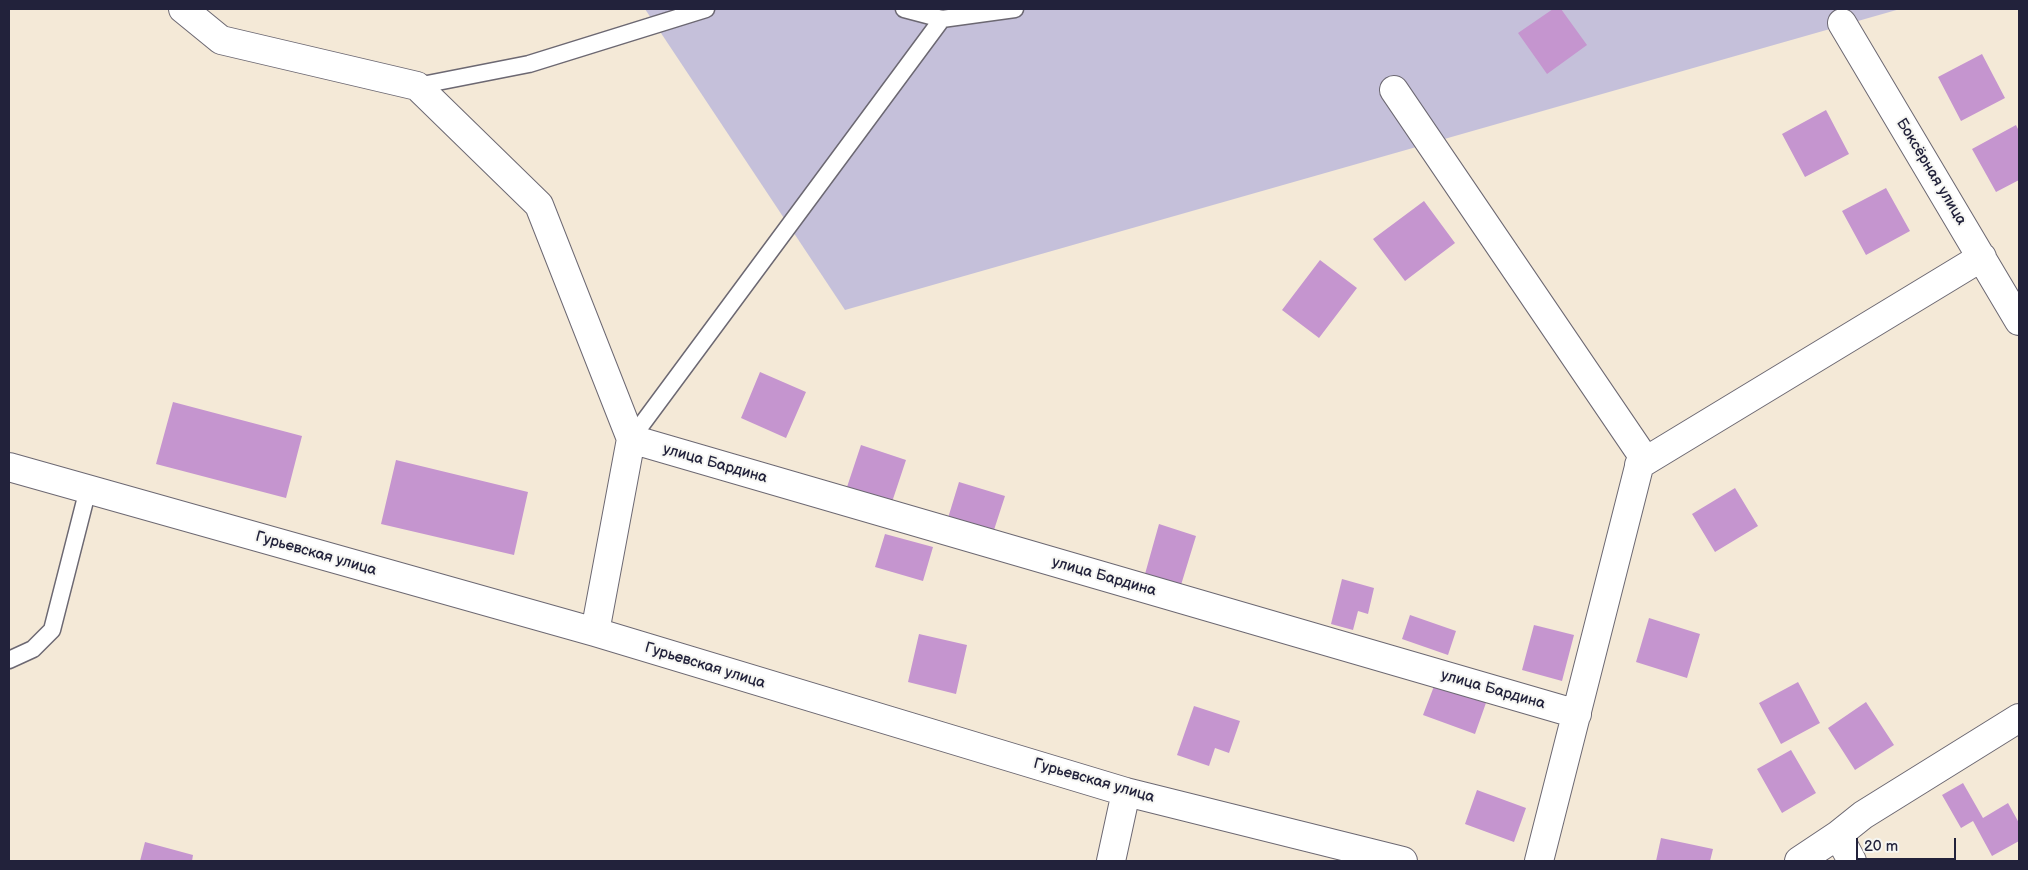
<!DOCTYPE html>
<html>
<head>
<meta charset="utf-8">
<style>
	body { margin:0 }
	#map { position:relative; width:2028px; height:870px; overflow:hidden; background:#f4e9d7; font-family:"Balsamiq Sans",sans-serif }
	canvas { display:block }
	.frame { position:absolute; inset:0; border:10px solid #22223b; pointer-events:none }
	.scale { position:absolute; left:1856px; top:838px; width:100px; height:22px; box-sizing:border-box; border:2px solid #22223b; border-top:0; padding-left:6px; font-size:15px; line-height:18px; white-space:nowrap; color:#22223b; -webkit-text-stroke:4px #f6f6f2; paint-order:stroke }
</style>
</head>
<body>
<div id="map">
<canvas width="2028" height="870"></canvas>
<div class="frame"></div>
<div class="scale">20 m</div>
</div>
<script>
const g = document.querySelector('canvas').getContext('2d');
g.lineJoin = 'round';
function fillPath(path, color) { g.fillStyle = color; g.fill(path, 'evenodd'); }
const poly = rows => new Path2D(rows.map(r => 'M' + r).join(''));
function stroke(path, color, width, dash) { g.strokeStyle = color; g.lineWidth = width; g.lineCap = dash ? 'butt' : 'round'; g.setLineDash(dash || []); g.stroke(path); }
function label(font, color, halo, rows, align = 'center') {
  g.font = font + ' "Balsamiq Sans",sans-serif'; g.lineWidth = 4; g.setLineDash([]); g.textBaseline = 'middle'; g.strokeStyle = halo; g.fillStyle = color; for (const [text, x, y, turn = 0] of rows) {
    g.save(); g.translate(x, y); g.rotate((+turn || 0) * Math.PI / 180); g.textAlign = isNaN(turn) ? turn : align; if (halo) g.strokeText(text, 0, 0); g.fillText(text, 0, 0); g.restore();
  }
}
fillPath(poly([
	[645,9,1900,9,845,310]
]), '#c5c0da');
fillPath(poly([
	[1553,9,1561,9,1587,45,1547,74,1518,33],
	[1982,54,2005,98,1961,121,1938,77],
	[1826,110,1849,154,1805,177,1782,134],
	[2016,125,2019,131,2019,180,1996,192,1972,149],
	[1886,188,1910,231,1866,255,1842,211],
	[1424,201,1455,243,1405,281,1373,239],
	[1320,260,1357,288,1319,338,1282,310],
	[760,372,806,392,786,438,741,418],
	[173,402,302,436,286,498,156,464],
	[861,445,906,460,892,502,847,487],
	[396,460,528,492,514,555,381,524],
	[959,482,1005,496,993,533,948,518],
	[1735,488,1758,526,1715,552,1692,514],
	[1159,524,1196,536,1181,585,1145,574],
	[885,534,933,547,923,581,875,567],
	[1342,579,1374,588,1368,614,1358,611,1353,630,1331,624],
	[1410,615,1456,631,1448,655,1402,639],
	[1649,618,1700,634,1687,678,1636,662],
	[1534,625,1574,635,1562,681,1522,670],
	[919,634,967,645,956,694,908,682],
	[1436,681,1487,700,1475,734,1423,715],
	[1798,682,1820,723,1781,744,1759,703],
	[1866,702,1894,745,1855,770,1828,728],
	[1194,706,1240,721,1229,753,1215,748,1209,766,1177,755],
	[1791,750,1816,793,1782,813,1757,769],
	[1963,783,1983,818,2008,803,2019,823,2019,841,1992,856,1973,821,1961,828,1942,795],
	[1477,790,1526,808,1514,842,1465,824],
	[1661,838,1713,849,1710,861,1656,861],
	[145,842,193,855,192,861,140,861]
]), '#c595cf');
const service = poly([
	[904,9,942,19,1015,9],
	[417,86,529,64,706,9],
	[631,439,942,19],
	[9,660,33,649,52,630,88,489]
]);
const minor = poly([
	[183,9,221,40,417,86,539,205,631,439,595,632],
	[1842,23,2019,321],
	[1394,90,1642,455,1539,861],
	[631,439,1577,714],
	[1639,465,1982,257],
	[9,467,595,632,1126,792,1403,861],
	[1838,835,1852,861],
	[1111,861,1126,792],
	[1799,861,1838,835,1863,815,2019,718]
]);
stroke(service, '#6c6872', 19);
stroke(minor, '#6c6872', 30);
stroke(service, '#fff', 16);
stroke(minor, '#fff', 28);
label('15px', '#22223b', '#f6f6f2', [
	["Боксёрная улица",1931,172,59],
	["улица Бардина",715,464,16],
	["Гурьевская улица",316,554,16],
	["улица Бардина",1104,577,16],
	["Гурьевская улица",705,666,17],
	["улица Бардина",1493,690,16],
	["Гурьевская улица",1094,781,16]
]);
</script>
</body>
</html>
